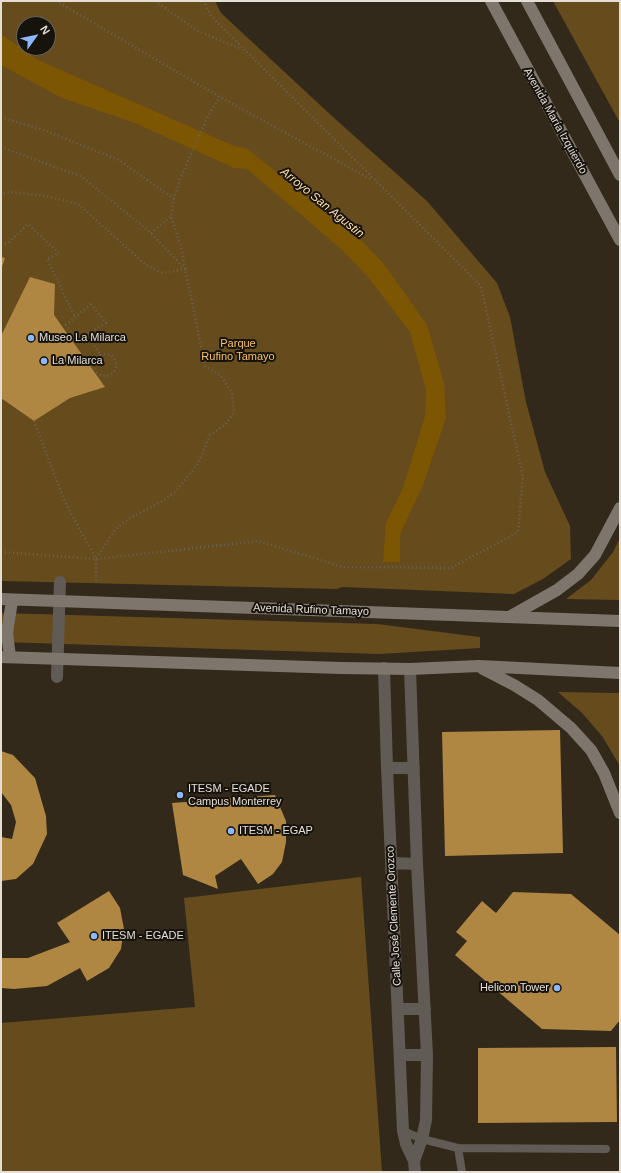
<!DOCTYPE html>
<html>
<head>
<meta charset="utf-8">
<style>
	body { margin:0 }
	#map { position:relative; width:621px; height:1173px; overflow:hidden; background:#32291b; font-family:Arial,sans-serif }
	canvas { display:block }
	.frame { position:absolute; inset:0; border:2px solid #e4ded5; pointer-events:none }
	.north { position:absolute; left:16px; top:16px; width:40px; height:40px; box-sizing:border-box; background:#16120c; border:1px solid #68645c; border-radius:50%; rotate:57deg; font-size:11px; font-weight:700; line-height:16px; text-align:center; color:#e4ded5 }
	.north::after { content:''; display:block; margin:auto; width:14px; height:18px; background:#8cb9fc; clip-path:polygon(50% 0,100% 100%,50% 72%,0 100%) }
</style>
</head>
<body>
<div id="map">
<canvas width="621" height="1173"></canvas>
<div class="frame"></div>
<div class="north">N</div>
</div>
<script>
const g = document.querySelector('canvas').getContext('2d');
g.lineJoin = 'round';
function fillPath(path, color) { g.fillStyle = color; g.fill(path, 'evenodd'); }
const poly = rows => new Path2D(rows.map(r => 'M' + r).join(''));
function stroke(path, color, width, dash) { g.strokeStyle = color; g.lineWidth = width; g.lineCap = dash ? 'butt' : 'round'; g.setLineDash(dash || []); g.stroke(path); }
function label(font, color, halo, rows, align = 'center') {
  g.font = font + ' Arial,sans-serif'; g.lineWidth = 4; g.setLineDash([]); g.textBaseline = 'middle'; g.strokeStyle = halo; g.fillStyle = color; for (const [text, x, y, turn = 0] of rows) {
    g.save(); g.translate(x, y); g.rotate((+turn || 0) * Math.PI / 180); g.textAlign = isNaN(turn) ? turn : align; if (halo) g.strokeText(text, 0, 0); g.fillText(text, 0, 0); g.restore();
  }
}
fillPath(poly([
	[1,1,215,1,221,13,333,117,427,201,497,283,510,317,526,402,545,472,570,526,571,559,543,579,514,594,342,587,337,589,1,581],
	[24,24,48,24,48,48,24,48],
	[553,1,620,1,620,123],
	[620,538,620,600,566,599,591,580,613,552],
	[1,613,377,624,480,637,480,648,380,654,1,642],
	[558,692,620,693,620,766,602,736,582,713],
	[361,877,382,1172,1,1172,1,1023,195,1007,184,898]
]), '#664b1d');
fillPath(poly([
	[1,34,38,60,234,146,246,148,360,239,384,264,427,325,444,383,446,418,423,485,400,534,400,562,383,562,386,523,403,488,425,416,426,390,410,332,368,277,339,247,247,169,234,168,135,123,62,98,1,65]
]), '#7c5602');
fillPath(poly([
	[1,257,5,258,1,270],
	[30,277,55,284,54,315,105,387,70,398,34,421,1,398,1,336],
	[560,730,563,853,445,856,442,732],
	[1,751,13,755,35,778,46,816,47,834,33,864,16,879,1,881,1,837,12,839,16,822,11,805,1,792],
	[275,795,286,821,286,842,282,862,273,874,258,884,241,859,215,876,218,889,183,875,172,803],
	[109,891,120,908,124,929,121,949,109,968,87,981,80,968,47,986,14,989,1,988,1,958,28,958,70,942,57,923],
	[513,892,571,894,620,935,620,1020,611,1031,542,1029,455,955,467,941,456,932,482,901,496,913],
	[616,1047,617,1122,478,1123,478,1048]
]), '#af8642');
stroke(poly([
	[56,1,220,97,372,180],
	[155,1,198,31,241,49],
	[1,117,46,131,119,160,174,199,171,216,181,248,205,366,221,376,232,393,234,412,226,424,210,435,198,464,176,491,163,501,130,518,115,530,96,559],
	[1,147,82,177,151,233,185,269,162,273,146,265,78,204,45,196,13,192,1,194],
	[174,199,180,179,208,116,220,97],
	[151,233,171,216],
	[1,244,8,243,28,224,59,253,47,259,75,317],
	[91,304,106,323,77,340,66,325,91,304],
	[87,336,101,355],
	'94 365a11 11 0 1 1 22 0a11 11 0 1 1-22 0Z',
	[34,421,65,502,96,559,96,583],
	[1,552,96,559,258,541,343,567,451,568,518,532,523,477,481,286,211,16,204,1]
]), '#6c6458', 2.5, [1, 3]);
stroke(poly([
	[403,1131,422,1139,458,1148,606,1149],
	[458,1148,462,1172]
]), '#605b54', 8);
stroke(poly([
	[384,668,387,768,403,1131,406,1144,414,1161,415,1172],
	[410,669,417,864,427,1055,426,1120,422,1139,414,1161],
	[57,677,60,582],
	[387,768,414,768],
	[391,863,417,864],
	[398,1009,425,1009],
	[401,1055,427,1055]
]), '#605b54', 12);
stroke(poly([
	[491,1,620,240],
	[527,1,620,175],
	[1,599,620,621],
	[511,616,557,590,578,574,595,555,620,508],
	[1,657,341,668,410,669,479,666,620,673],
	[10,657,7,633,12,601],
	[483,669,514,685,538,700,571,728,591,750,604,773,620,813]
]), '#7e766c', 12);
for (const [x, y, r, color] of [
	[31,338,4,"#8cb9fc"],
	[44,361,4,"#8cb9fc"],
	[180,795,4,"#8cb9fc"],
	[231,831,4,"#8cb9fc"],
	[94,936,4,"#8cb9fc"],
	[557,988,4,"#8cb9fc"]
]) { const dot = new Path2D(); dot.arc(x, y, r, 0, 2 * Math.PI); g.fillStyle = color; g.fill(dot); stroke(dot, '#16120c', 1.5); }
label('11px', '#e4ded5', '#16120c', [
	["Avenida María Izquierdo",555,121,61],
	["Avenida Rufino Tamayo",311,610,2],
	["Calle José Clemente Orozco",394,916,-93]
]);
label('11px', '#e4ded5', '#16120c', [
	["Museo La Milarca",39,338],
	["La Milarca",52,361],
	["ITESM - EGADE",188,789],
	["Campus Monterrey",188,802],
	["ITESM - EGAP",239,831],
	["ITESM - EGADE",102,936],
	["Helicon Tower",549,988,"right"]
], 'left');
label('11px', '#fac162', '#16120c', [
	["Parque",238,344],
	["Rufino Tamayo",238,357]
]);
label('italic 12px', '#ffdda8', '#16120c', [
	["Arroyo San Agustin",322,203,39]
]);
</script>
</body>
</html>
